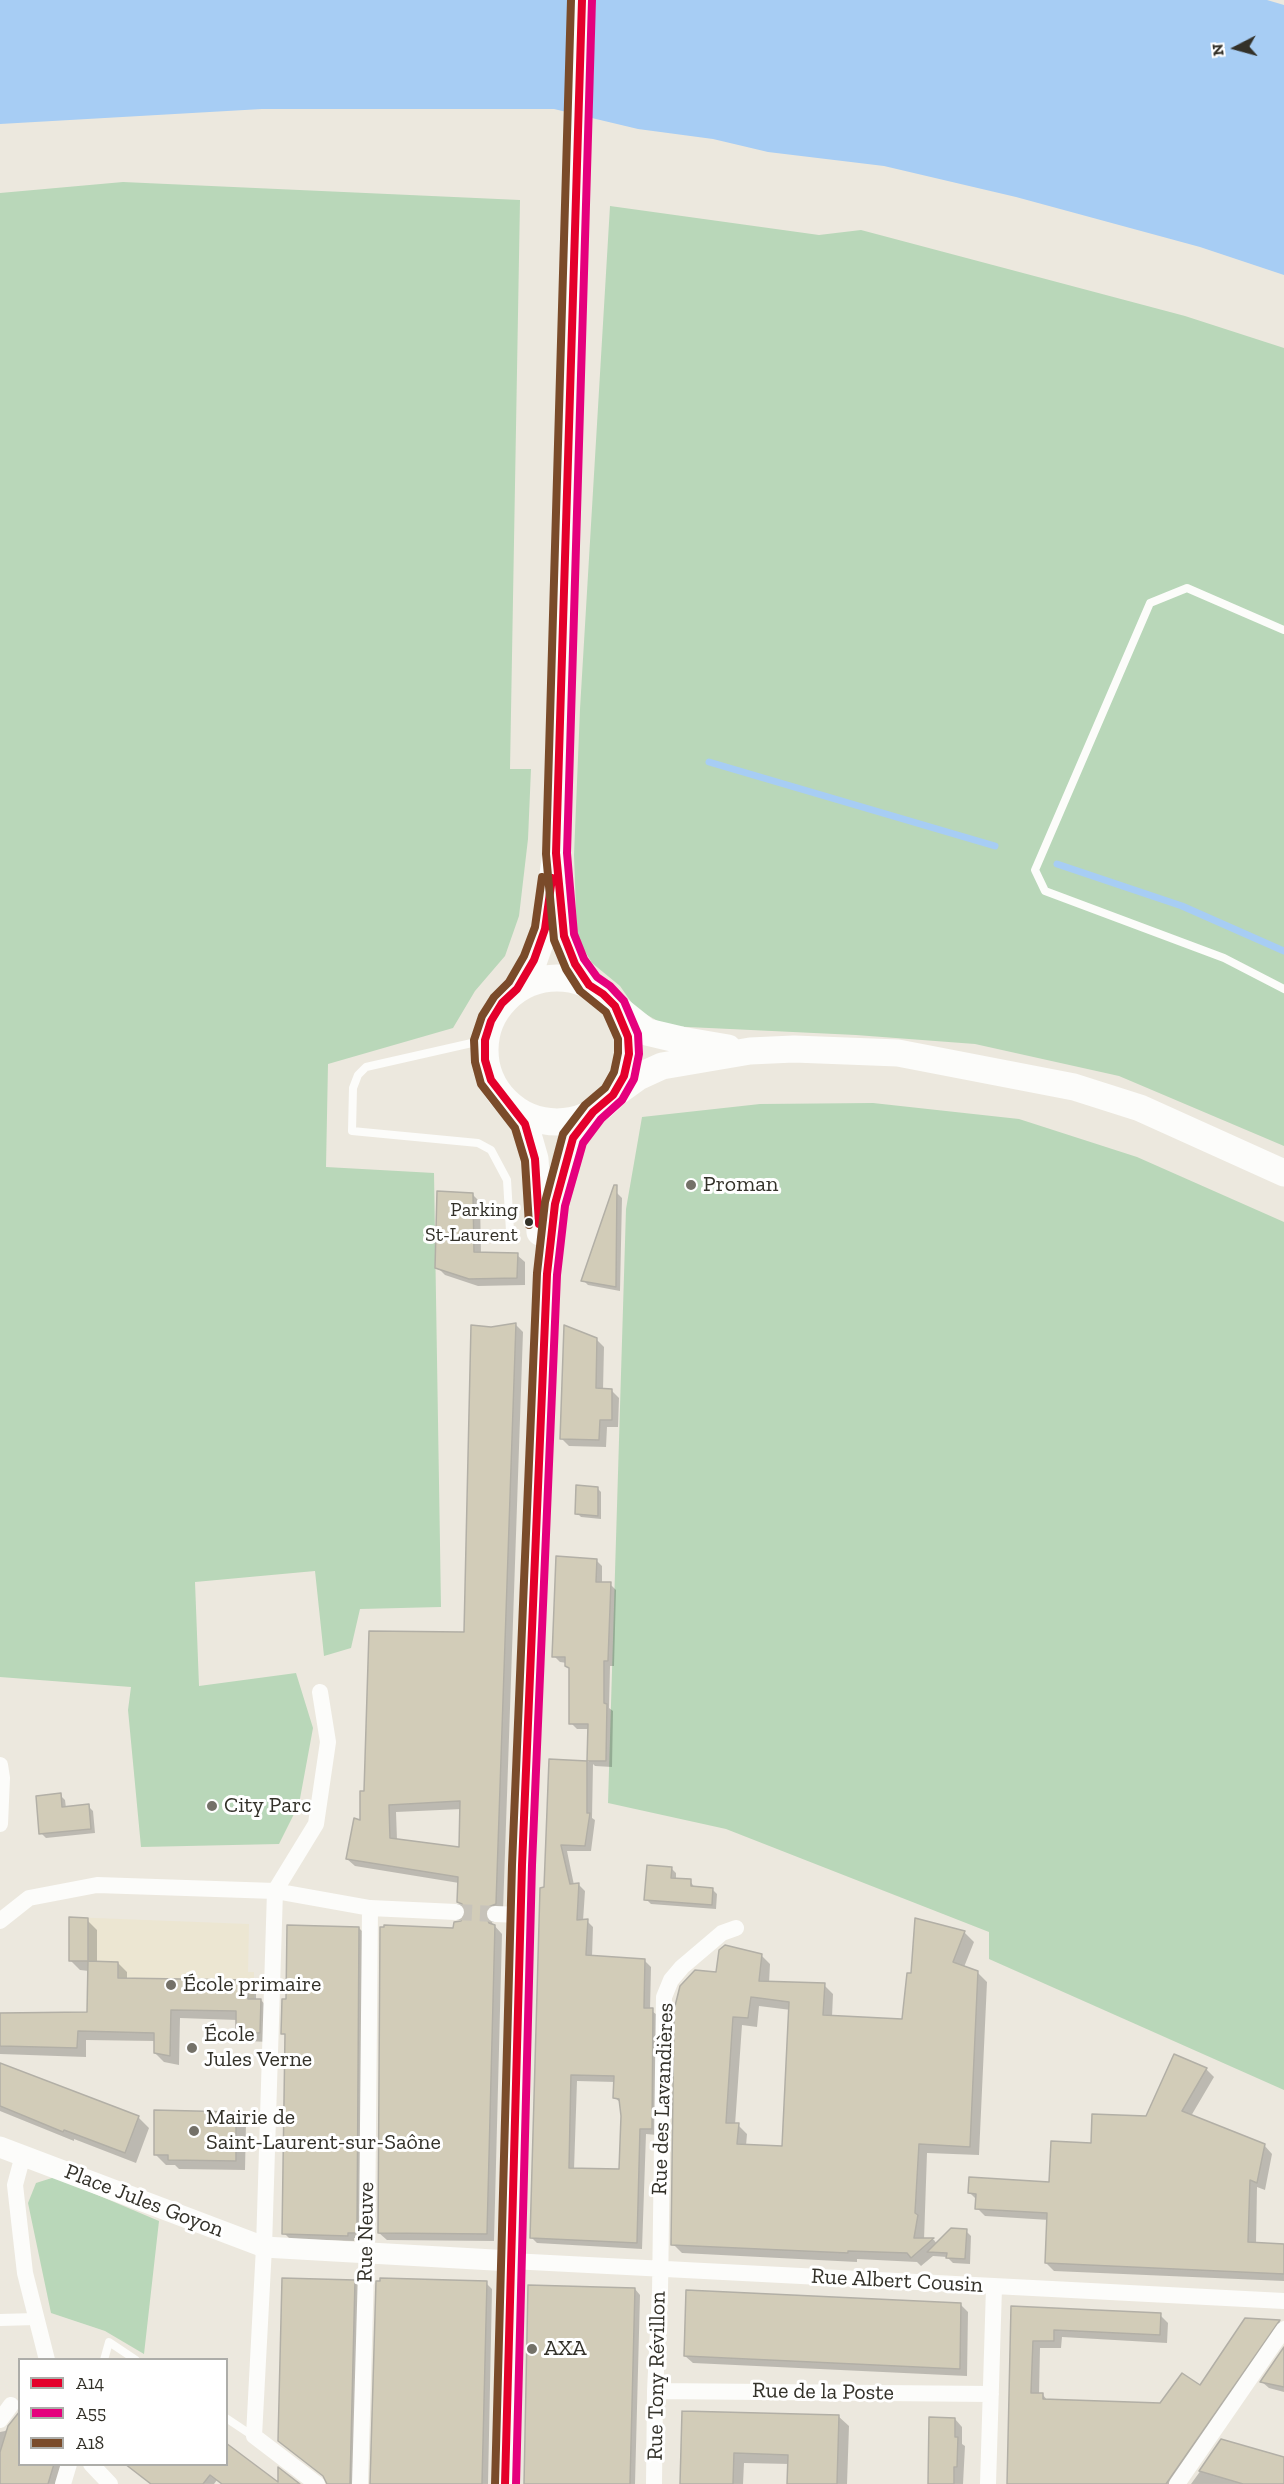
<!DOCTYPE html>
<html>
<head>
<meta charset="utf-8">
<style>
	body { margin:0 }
	#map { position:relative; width:1284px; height:2484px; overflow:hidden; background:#ece8de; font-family:"Zilla Slab",serif }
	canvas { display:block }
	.legend { position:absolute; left:18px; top:2358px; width:210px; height:108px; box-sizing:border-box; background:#fff; border:2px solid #adada9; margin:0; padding:8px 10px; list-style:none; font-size:18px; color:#333129 }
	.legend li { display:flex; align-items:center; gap:12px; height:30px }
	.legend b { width:30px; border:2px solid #adada9 }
	.north { position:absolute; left:1206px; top:18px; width:60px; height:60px; -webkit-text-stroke:4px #fff; paint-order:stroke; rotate:264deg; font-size:16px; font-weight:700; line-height:24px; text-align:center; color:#333129 }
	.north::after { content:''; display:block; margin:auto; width:21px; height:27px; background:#333129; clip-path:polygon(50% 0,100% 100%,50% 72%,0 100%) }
</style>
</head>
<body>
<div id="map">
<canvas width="1284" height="2484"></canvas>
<ul class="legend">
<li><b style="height:8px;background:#e4002b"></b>A14</li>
<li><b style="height:8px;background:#e5007d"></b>A55</li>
<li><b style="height:8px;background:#7a4b2a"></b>A18</li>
</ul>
<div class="north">N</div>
</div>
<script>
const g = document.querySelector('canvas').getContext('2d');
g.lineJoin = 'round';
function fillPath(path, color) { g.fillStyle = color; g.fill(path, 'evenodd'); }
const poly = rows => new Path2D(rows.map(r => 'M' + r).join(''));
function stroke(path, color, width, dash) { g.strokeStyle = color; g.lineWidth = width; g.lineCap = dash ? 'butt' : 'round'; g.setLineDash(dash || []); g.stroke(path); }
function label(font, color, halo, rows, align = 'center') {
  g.font = font + ' "Zilla Slab",serif'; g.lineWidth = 6; g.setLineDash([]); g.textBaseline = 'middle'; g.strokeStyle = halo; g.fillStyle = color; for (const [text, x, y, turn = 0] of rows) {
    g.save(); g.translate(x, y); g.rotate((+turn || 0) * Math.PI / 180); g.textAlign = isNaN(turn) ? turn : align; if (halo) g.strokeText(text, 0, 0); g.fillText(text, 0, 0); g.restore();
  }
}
fillPath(poly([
	[69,1917,249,1924,248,1972,254,1972,254,1999,156,2010,150,2033,86,2031,88,1962,69,1961]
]), '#ece6d2');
fillPath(poly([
	[123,182,520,200,510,769,531,769,528,839,519,916,505,956,475,991,453,1028,328,1064,326,1167,434,1173,441,1607,360,1609,351,1648,324,1656,315,1571,195,1582,199,1686,296,1673,313,1728,299,1804,279,1844,141,1847,128,1710,131,1687,0,1677,0,193],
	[610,206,819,235,861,230,1185,316,1284,348,1284,1146,1119,1076,975,1044,856,1035,667,1026,636,1009,620,986,592,963,577,938,574,855,580,709],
	[873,1103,1019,1119,1137,1157,1284,1222,1284,2090,989,1959,989,1932,726,1829,608,1803,626,1209,642,1117,760,1104],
	[55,2177,159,2221,144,2354,105,2331,51,2313,28,2203,36,2183]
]), '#b9d7b9');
fillPath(poly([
	[0,0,1267,0,1284,5,1284,275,1200,247,1016,197,884,166,768,152,713,139,638,129,554,109,262,109,0,124]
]), '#a7cdf4');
fillPath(poly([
	[617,1193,622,1198,620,1291,588,1285,583,1280],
	[472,1194,480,1202,481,1254,517,1255,525,1262,525,1285,478,1286,445,1275,437,1267],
	[515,1324,523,1332,503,1911,494,1915,492,1923,502,1934,494,2241,387,2240,379,2233,455,1930,468,1912,458,1901,459,1883,355,1866,347,1859,362,1821,365,1792,465,1634,491,1329],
	[462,1809,461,1848,397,1840,396,1812],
	[596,1339,604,1347,603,1390,611,1390,619,1398,618,1427,607,1427,606,1447,569,1446,562,1439],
	[597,1488,601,1492,601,1519,581,1517,577,1513],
	[596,1560,602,1566,602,1583,610,1584,616,1590,614,1666,610,1666,609,1708,613,1711,612,1767,595,1766,593,1764,592,1818,595,1820,591,1851,567,1851,574,1885,579,1885,585,1891,583,1921,587,1921,593,1927,592,1957,645,1961,651,1967,650,2010,659,2016,657,2135,646,2134,642,2249,537,2243,531,2237,550,1760,589,1762,589,1729,577,1729,571,1723,571,1670,567,1663,560,1662,554,1656],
	[577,2081,615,2082,615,2098,621,2103,622,2119,620,2170,574,2170],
	[60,1795,65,1800,66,1808,88,1806,93,1811,95,1833,46,1838,41,1833],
	[671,1868,676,1873,676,1880,690,1881,695,1888,712,1889,717,1894,716,1909,651,1904,646,1899],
	[87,1920,97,1930,97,1963,118,1963,127,1972,127,1980,247,1982,256,1991,256,2000,261,2000,270,2010,269,2042,246,2041,237,2032,237,2020,180,2018,179,2065,164,2062,155,2053,155,2041,86,2040,86,2057,0,2054,0,2014,88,2014,89,1971,80,1970,70,1960],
	[917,1920,964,1932,974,1942,964,1967,977,1972,987,1982,979,2155,927,2153,924,2240,934,2240,937,2244,966,2231,971,2236,970,2264,953,2263,947,2257,933,2256,921,2266,917,2262,857,2259,857,2262,682,2253,673,2244,718,1974,761,1955,770,1964,769,1983,824,1985,833,1994,832,2017,903,2021,913,1974],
	[759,2006,791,2010,783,2147,746,2146,747,2134,738,2125,735,2125,742,2025,757,2027],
	[359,1928,365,1934,362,2238,354,2238,354,2241,290,2239,284,2233,287,2037,283,2033],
	[0,2065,139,2118,149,2128,136,2163,74,2139,74,2141,0,2111],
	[1206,2069,1214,2077,1191,2116,1264,2145,1272,2154,1265,2190,1257,2187,1256,2244,1284,2245,1284,2281,1054,2271,1046,2263,1049,2220,985,2216,977,2208,977,2200,969,2192,1050,2183,1092,2144,1147,2117],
	[235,2113,246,2123,245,2170,179,2169,175,2165,166,2165,155,2154],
	[355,2282,361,2288,356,2484,328,2484],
	[486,2283,492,2289,488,2484,377,2484],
	[635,2289,640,2295,635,2484,525,2484],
	[961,2305,968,2312,967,2376,693,2363,685,2356],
	[1012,2308,1160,2315,1168,2323,1167,2343,1062,2337,1061,2348,1040,2348,1039,2395,1043,2395,1048,2401,1161,2404,1200,2387,1279,2321,1284,2326,1177,2484,1009,2484],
	[1284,2350,1284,2392,1269,2388,1262,2382],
	[683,2412,838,2416,849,2426,847,2484,787,2484,789,2464,744,2463,743,2484,681,2484],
	[955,2419,962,2427,962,2444,965,2446,963,2484,930,2484],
	[11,2426,20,2464,64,2464,59,2484,0,2484,0,2432,5,2431],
	[1222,2441,1284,2459,1284,2484,1191,2484],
	[126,2464,226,2464,278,2484,222,2484,217,2480,214,2484,151,2484]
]), '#0003');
stroke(poly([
	[709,762,995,846],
	[1057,864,1182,906,1284,951]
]), '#a7cdf4', 7);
const building = poly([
	[614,1185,617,1185,616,1287,581,1281,614,1185],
	[437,1191,473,1193,474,1252,518,1253,517,1278,469,1279,435,1268,437,1191],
	[516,1323,496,1904,486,1908,485,1914,489,1923,495,1925,487,2234,378,2233,380,1927,384,1927,384,1925,453,1928,454,1922,461,1921,466,1912,462,1904,457,1902,458,1877,346,1859,354,1818,360,1820,360,1791,364,1791,369,1631,464,1632,471,1325,491,1327,516,1323],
	[460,1801,459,1847,390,1838,389,1805,460,1801],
	[564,1325,597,1338,596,1388,612,1389,612,1420,600,1420,599,1440,560,1439,564,1325],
	[576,1485,598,1487,598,1516,575,1514,576,1485],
	[556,1556,597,1559,596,1582,611,1582,608,1661,604,1661,604,1703,607,1704,606,1761,587,1761,588,1724,569,1724,569,1668,565,1666,565,1657,552,1657,556,1556],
	[549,1759,587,1761,587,1813,590,1813,585,1846,561,1845,570,1884,579,1883,577,1920,588,1919,586,1955,645,1959,644,2008,653,2008,652,2129,640,2129,637,2243,530,2238,540,1888,544,1887,549,1759],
	[571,2075,614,2076,613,2098,619,2099,621,2116,619,2169,569,2168,571,2075],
	[61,1793,62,1807,89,1804,91,1829,39,1834,36,1796,61,1793],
	[647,1865,672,1867,671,1878,691,1879,691,1886,713,1888,712,1905,644,1900,647,1865],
	[69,1917,88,1918,88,1961,69,1961,69,1917],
	[915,1918,965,1931,953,1962,978,1971,970,2147,919,2144,915,2213,918,2215,914,2238,934,2238,911,2258,907,2253,848,2251,848,2253,671,2245,674,2010,680,1986,695,1970,716,1972,719,1950,725,1945,762,1954,759,1981,825,1983,823,2015,902,2019,907,1973,911,1973,915,1918],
	[751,1997,789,2002,782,2146,737,2144,739,2123,726,2123,733,2017,748,2018,751,1997],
	[287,1925,359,1927,357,2233,348,2233,348,2236,282,2234,285,2034,281,2034,282,1999,286,1999,287,1925],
	[88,1961,118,1962,118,1978,248,1980,248,1999,261,1999,260,2033,236,2032,236,2011,171,2010,170,2056,154,2053,154,2033,78,2031,77,2048,0,2046,0,2013,87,2012,88,1961],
	[1174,2054,1207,2068,1182,2111,1265,2144,1257,2183,1250,2180,1248,2242,1284,2244,1284,2274,1045,2263,1047,2213,975,2209,976,2194,968,2193,969,2177,1049,2182,1051,2141,1091,2143,1092,2114,1146,2116,1174,2054],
	[0,2063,139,2116,125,2153,64,2130,63,2132,0,2106,0,2063],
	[154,2110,236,2112,236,2161,168,2160,168,2155,154,2155,154,2110],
	[951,2228,967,2229,965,2259,946,2258,947,2253,927,2252,951,2228],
	[282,2278,355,2280,350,2484,327,2484,323,2476,278,2441,282,2278],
	[380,2278,487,2281,482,2484,370,2484,376,2281,380,2281,380,2278],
	[528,2285,635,2288,630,2484,524,2484,528,2285],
	[686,2290,961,2303,960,2369,684,2356,686,2290],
	[1011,2306,1161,2313,1160,2335,1054,2330,1054,2341,1033,2341,1031,2393,1043,2393,1043,2399,1160,2403,1182,2373,1200,2385,1245,2318,1280,2320,1166,2484,1007,2484,1011,2306],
	[1284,2347,1284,2387,1260,2382,1284,2347],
	[20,2411,20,2464,54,2464,48,2484,0,2484,0,2452,8,2426,20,2411],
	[682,2411,839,2415,837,2484,787,2484,788,2455,734,2453,733,2484,680,2484,682,2411],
	[929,2417,955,2418,955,2437,958,2437,957,2467,954,2467,954,2484,928,2484,929,2417],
	[1221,2439,1284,2457,1284,2484,1243,2484,1199,2471,1221,2439],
	[226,2443,278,2482,278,2467,300,2484,222,2484,210,2475,203,2484,151,2484,125,2464,226,2464,226,2443]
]);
fillPath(building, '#d2ccb8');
stroke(building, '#b2afa6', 1.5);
stroke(poly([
	[456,1912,495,1914]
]), '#c7c3ba', 16, [16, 8]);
stroke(poly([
	[1284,630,1187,588,1150,603,1035,870,1045,891,1224,958,1284,989],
	[485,1040,366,1067,358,1075,353,1088,352,1131,478,1143,491,1150,507,1180,510,1231],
	[104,2360,109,2342,136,2360],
	[226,2418,253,2436]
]), '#fcfcfa', 8);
stroke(poly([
	[0,2320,36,2319]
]), '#fcfcfa', 12);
stroke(poly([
	[0,1765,2,1778,0,1824],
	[495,1914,520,1915],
	[0,1921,29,1898,97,1885,275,1891,370,1908,456,1912],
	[23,2155,15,2185,25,2273,47,2360],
	[511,2261,1284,2301],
	[655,2391,991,2394],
	[0,2420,11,2405],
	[91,2464,110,2484],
	[63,2484,69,2464],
	[317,2484,254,2436,264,2247,275,1891,316,1824,328,1742,320,1692],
	[360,2484,367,2235,370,1908],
	[654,2484,655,2391,660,2292,664,1997,671,1980,682,1967,722,1933,736,1928],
	[988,2484,994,2287],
	[1177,2484,1284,2329]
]), '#fcfcfa', 16);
stroke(poly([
	[0,2147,264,2247,511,2261]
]), '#fcfcfa', 21);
stroke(poly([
	[560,896,564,936,575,964,589,985],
	'485 1050a72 72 0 1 1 144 0a72 72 0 1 1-144 0Z',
	[517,989,534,960,545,929,556,853,582,0],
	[617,1008,647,1032,681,1040,728,1048],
	[613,1095,638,1077,662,1066,750,1051,794,1049,898,1053,1074,1087,1140,1108,1284,1173],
	[516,1110,525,1124,535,1159,540,1232],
	[505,2484,522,1865,547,1274,555,1204,562,1173,573,1138,593,1112]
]), '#fcfcfa', 27);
stroke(poly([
	[539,1224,535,1159,525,1124,491,1080,485,1060,485,1040,491,1021,502,1003,517,989,534,960,545,929,552,878],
	[505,2484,522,1865,547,1274,555,1204,573,1138,593,1112,613,1095,624,1076,629,1054,628,1037,615,1006,603,994,589,985,575,964,564,936,556,853,582,0]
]), '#e4002b', 8);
stroke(poly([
	[516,2484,532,1865,557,1275,565,1206,583,1143,601,1119,622,1100,634,1079,639,1054,638,1034,624,1001,610,986,597,977,584,959,574,934,567,853,592,0]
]), '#e5007d', 8);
stroke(poly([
	[529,1225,525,1161,515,1128,481,1084,475,1062,474,1040,482,1016,494,997,509,982,524,956,535,927,542,877],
	[495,2484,512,1865,537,1273,545,1202,563,1134,585,1105,605,1088,614,1072,618,1053,618,1039,606,1012,580,991,566,969,554,940,546,854,571,0]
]), '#7a4b2a', 8);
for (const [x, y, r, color] of [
	[691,1185,6,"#747168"],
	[529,1222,5,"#333129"],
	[212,1806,6,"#747168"],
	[171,1985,6,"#747168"],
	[192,2048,6,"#747168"],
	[194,2131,6,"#747168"],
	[532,2349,6,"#747168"]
]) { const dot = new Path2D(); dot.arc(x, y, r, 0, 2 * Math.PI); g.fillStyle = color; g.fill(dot); stroke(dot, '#fff', 2); }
label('20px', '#333129', '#fff', [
	["Parking",518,1210],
	["St-Laurent",518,1235]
], 'right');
label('22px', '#333129', '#fff', [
	["Proman",703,1185],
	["City Parc",224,1806],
	["École primaire",183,1985],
	["École",204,2035],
	["Jules Verne",204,2060],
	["Mairie de",206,2118],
	["Saint-Laurent-sur-Saône",206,2143],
	["AXA",544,2349]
], 'left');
label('22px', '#333129', '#fff', [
	["Rue des Lavandières",663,2099,-88],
	["Place Jules Goyon",144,2201,21],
	["Rue Neuve",366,2232,-89],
	["Rue Albert Cousin",897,2281,3],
	["Rue Tony Révillon",657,2376,-89],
	["Rue de la Poste",823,2392,1]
]);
</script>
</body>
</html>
